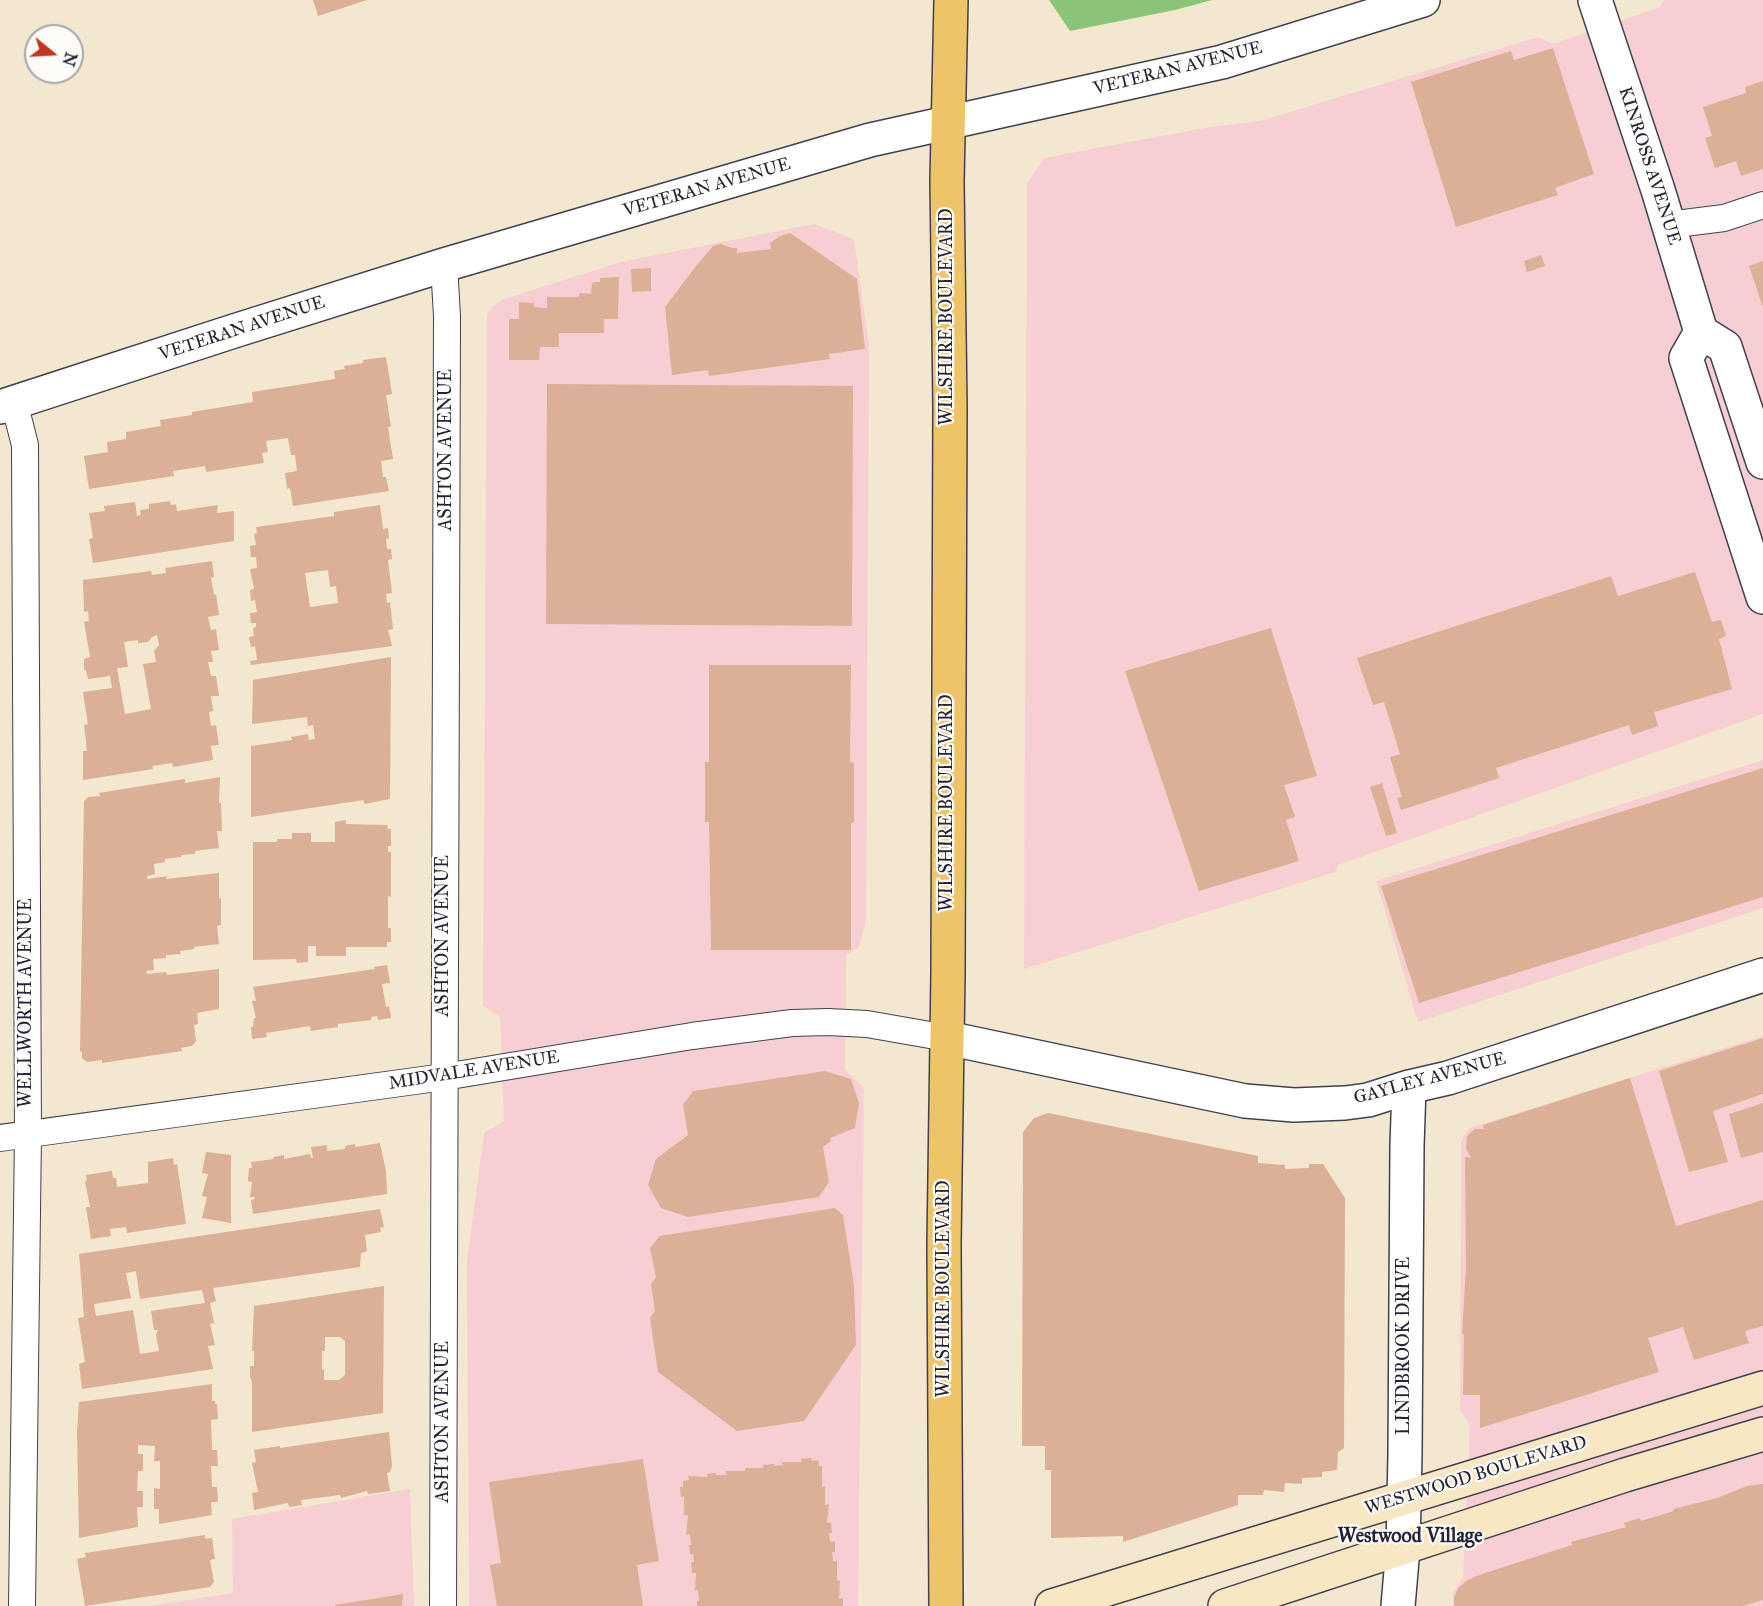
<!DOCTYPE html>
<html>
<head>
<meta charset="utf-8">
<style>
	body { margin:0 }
	#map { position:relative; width:1763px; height:1606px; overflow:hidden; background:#f3e7cf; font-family:"IM FELL Great Primer",serif }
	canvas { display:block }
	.north { position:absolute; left:24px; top:24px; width:60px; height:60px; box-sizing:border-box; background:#fdfcf7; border:2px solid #a5a5ac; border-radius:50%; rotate:108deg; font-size:16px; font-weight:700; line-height:24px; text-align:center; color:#22223b }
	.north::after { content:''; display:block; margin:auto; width:21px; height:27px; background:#c8321e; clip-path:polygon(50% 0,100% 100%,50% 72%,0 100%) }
</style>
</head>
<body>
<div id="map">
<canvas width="1763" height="1606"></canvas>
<div class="north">N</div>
</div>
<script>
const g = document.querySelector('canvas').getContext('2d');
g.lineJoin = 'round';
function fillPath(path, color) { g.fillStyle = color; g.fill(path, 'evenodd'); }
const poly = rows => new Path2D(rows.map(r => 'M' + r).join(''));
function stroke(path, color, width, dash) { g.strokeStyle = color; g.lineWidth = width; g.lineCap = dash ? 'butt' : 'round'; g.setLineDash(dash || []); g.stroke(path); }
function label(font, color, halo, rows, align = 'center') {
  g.font = font + ' "IM FELL Great Primer",serif'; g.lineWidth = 4.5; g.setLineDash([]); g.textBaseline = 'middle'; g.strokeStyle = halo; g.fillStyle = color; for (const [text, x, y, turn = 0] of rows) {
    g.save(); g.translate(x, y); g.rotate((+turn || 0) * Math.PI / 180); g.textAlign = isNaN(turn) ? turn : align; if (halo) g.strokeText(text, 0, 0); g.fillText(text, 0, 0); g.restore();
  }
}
fillPath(poly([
	[1664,0,1763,0,1763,714,1338,865,1335,872,1024,969,1027,184,1044,158,1210,127,1260,121,1538,37,1553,44,1660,7],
	[814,224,854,239,869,346,866,921,859,947,846,956,845,1070,864,1088,858,1606,469,1606,467,1261,484,1133,504,1121,500,1017,483,1006,487,315,492,307,504,299,621,262],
	[1763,760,1763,908,1418,1022,1376,881],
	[1763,1036,1763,1606,1453,1606,1453,1592,1463,1577,1470,1426,1460,1409,1461,1142,1470,1128],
	[410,1489,414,1606,150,1606,233,1593,232,1519]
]), '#f7cfd2');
fillPath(poly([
	[1049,0,1212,0,1175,10,1070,31]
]), '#8ac479');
fillPath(poly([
	[313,0,367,0,318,16],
	[1553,48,1594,174,1555,188,1558,195,1456,227,1411,82,1511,51,1514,60],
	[1763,81,1763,169,1741,176,1736,161,1715,168,1705,138,1712,136,1703,107,1746,93,1745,87],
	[790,233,857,279,865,349,829,354,830,359,709,376,708,370,672,375,665,307,696,266,713,246,721,244,732,248,737,248,737,253,771,249,770,243,780,236],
	[1541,255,1545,266,1527,272,1524,261],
	[1763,261,1763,307,1749,266],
	[651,268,651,291,632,292,631,269],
	[619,277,618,319,604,319,604,333,559,333,559,347,540,347,539,360,509,360,509,319,519,319,519,302,534,303,534,307,547,308,547,297,578,297,580,293,591,294,592,284,593,282,600,282,600,278],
	[386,357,392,394,386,395,391,427,388,427,393,459,381,461,383,477,386,477,389,491,293,506,290,488,287,489,285,473,297,471,295,455,291,455,288,438,266,441,268,452,262,453,264,463,206,472,205,466,173,471,174,476,89,489,84,456,108,452,107,442,126,439,126,432,161,426,160,420,192,415,192,412,253,402,252,392,335,379,334,371,345,369,344,366,363,363,363,360],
	[547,384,853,386,852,626,546,624],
	[170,501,171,505,176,504,177,511,218,505,217,513,234,511,234,541,93,563,89,539,93,538,89,513,105,511,104,506,135,502,137,516,141,515,140,510,149,509,149,504],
	[380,505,383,529,388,528,389,538,386,539,387,549,391,549,392,559,388,560,392,593,386,594,387,603,390,602,393,629,388,630,392,646,251,665,250,661,257,660,255,646,251,647,249,637,254,636,253,628,256,627,256,623,251,623,250,613,257,612,255,600,251,601,250,590,254,589,250,569,257,568,256,557,251,557,250,546,256,545,254,534,257,533,256,527,334,516,334,512],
	[328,570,330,587,336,586,338,603,310,607,305,573],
	[212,561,214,577,211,578,214,595,216,594,219,615,208,617,211,630,216,629,219,650,211,651,213,662,208,662,211,676,216,676,219,696,211,696,213,711,209,712,211,726,216,725,219,745,211,746,213,760,173,767,172,763,152,766,153,769,83,780,83,751,87,751,84,725,88,724,83,692,112,688,110,676,88,679,86,670,84,670,84,659,90,657,84,622,89,621,88,611,84,612,83,580,151,571,152,575,166,573,165,568],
	[157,635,159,645,154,651,156,662,143,664,151,709,125,714,117,668,128,667,124,642,138,640,138,643,148,642,152,637],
	[1695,572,1712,622,1721,620,1726,636,1719,639,1732,689,1654,712,1658,726,1632,735,1629,725,1496,768,1499,778,1401,810,1397,798,1402,797,1390,757,1400,754,1384,702,1373,705,1357,658,1611,576,1618,596],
	[1271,628,1317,776,1284,785,1295,817,1286,820,1299,861,1199,891,1125,671],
	[391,657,390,799,364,804,364,800,251,817,251,746,292,740,291,737,308,734,309,740,315,739,313,725,308,726,307,717,252,724,253,680],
	[709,665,851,665,850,762,854,763,854,823,851,823,851,950,711,950,709,822,705,822,705,762,709,762],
	[1763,768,1763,897,1419,1003,1381,886],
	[220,777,219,803,221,803,222,831,217,831,219,848,195,851,195,854,181,855,181,857,165,859,165,862,154,864,155,874,147,876,147,879,167,876,166,879,219,873,219,898,221,898,221,925,217,926,219,944,194,947,194,949,180,951,181,954,166,955,166,958,153,959,154,970,146,971,147,974,166,972,167,975,219,969,219,1009,197,1013,198,1024,194,1025,196,1041,192,1046,181,1048,182,1051,102,1063,102,1060,87,1062,82,1058,82,1052,80,1051,84,801,88,797,100,796,99,793,185,779,185,783],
	[1382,783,1397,833,1386,836,1370,787],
	[346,820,346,824,387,825,388,829,391,829,391,846,388,846,388,852,391,852,391,897,388,896,388,928,391,928,391,942,387,942,387,947,346,947,346,956,316,956,316,946,308,946,308,962,297,963,296,959,253,960,253,842,277,842,277,839,292,839,292,833,311,833,311,842,335,842,335,822],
	[387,965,390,983,382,984,386,1007,389,1006,391,1018,378,1020,377,1016,371,1017,371,1020,338,1024,338,1027,311,1031,310,1026,266,1033,267,1037,252,1039,251,1027,253,1027,254,1018,256,1018,252,1001,256,1001,253,987,375,969,374,967],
	[1763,1038,1763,1094,1713,1111,1728,1162,1689,1172,1659,1071],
	[825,1071,851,1079,859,1103,855,1128,830,1138,831,1141,823,1147,829,1182,819,1197,688,1217,661,1208,648,1185,656,1159,688,1135,683,1105,693,1091],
	[1630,1078,1676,1226,1763,1200,1763,1326,1745,1331,1749,1343,1694,1360,1683,1327,1648,1338,1659,1372,1480,1428,1480,1395,1463,1395,1464,1334,1462,1334,1466,1268,1465,1157,1471,1158,1466,1148,1467,1136,1475,1129,1484,1129,1483,1125],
	[1763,1103,1763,1152,1741,1158,1729,1114],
	[1048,1113,1258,1156,1258,1163,1285,1165,1285,1169,1309,1168,1309,1164,1323,1164,1345,1198,1344,1448,1338,1452,1337,1470,1322,1472,1322,1477,1302,1478,1302,1484,1285,1483,1284,1492,1264,1490,1263,1495,1238,1495,1238,1505,1123,1542,1123,1536,1051,1538,1051,1470,1045,1470,1045,1446,1022,1446,1023,1132,1034,1118],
	[380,1143,386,1171,387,1194,253,1214,251,1200,255,1199,254,1197,250,1197,252,1182,248,1181,249,1168,252,1168,251,1162,274,1159,273,1157,284,1155,284,1159,310,1154,311,1158,313,1158,311,1147,327,1145,327,1151,345,1149,345,1146,355,1144,355,1147],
	[206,1152,231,1155,231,1223,202,1218,207,1197,202,1196,208,1174,202,1173],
	[173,1158,174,1165,177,1164,186,1224,127,1233,126,1227,110,1229,111,1236,91,1239,86,1207,90,1207,85,1181,87,1181,86,1175,112,1171,113,1178,116,1178,117,1187,148,1183,148,1162],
	[835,1208,843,1215,854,1286,856,1345,804,1421,737,1431,658,1372,650,1318,655,1311,651,1284,656,1277,650,1248,660,1236],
	[380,1209,384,1227,380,1228,381,1232,365,1235,367,1251,361,1253,360,1267,213,1288,216,1301,210,1303,214,1323,210,1324,215,1345,208,1346,213,1369,82,1389,79,1364,85,1362,78,1318,84,1317,79,1254],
	[136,1271,140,1299,202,1290,205,1303,151,1311,154,1330,158,1330,156,1335,159,1351,140,1354,133,1310,96,1316,94,1304,131,1298,126,1273],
	[384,1286,383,1413,252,1432,252,1382,250,1376,250,1366,254,1366,254,1351,252,1351,254,1306],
	[325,1337,340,1337,345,1341,345,1375,339,1380,324,1380,324,1369,322,1370,322,1351,325,1351],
	[212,1384,212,1401,215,1401,215,1404,217,1404,218,1419,211,1420,212,1450,217,1450,218,1466,211,1466,212,1487,217,1487,218,1502,211,1502,212,1515,159,1524,159,1509,154,1509,154,1488,160,1489,160,1461,154,1461,155,1446,138,1445,138,1454,143,1454,143,1471,138,1471,137,1491,143,1491,143,1507,137,1507,138,1527,79,1538,77,1432,79,1402],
	[389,1432,392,1466,390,1472,387,1473,390,1491,368,1494,367,1491,341,1498,340,1495,301,1500,302,1505,289,1507,288,1503,254,1510,252,1493,258,1492,252,1463,256,1462,254,1450,280,1446,280,1448],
	[811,1458,812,1461,818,1460,819,1466,822,1466,822,1487,825,1486,825,1505,829,1504,827,1523,831,1523,832,1533,829,1533,830,1542,835,1541,835,1552,832,1552,833,1561,837,1561,837,1581,840,1580,839,1599,843,1598,843,1606,697,1606,697,1601,699,1601,698,1590,695,1591,696,1573,692,1573,691,1562,694,1562,693,1554,690,1554,689,1545,691,1545,690,1534,686,1535,688,1515,684,1515,684,1496,681,1497,680,1487,683,1487,683,1481,689,1480,688,1476,708,1477,707,1474,716,1473,716,1475,726,1475,725,1471,745,1471,745,1468,763,1468,763,1465,774,1464,774,1466,783,1465,782,1462,802,1462,801,1459],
	[643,1459,659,1561,637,1565,643,1606,497,1606,490,1565,501,1563,489,1482],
	[1763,1484,1763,1600,1743,1606,1454,1606,1454,1598,1458,1588,1468,1580,1479,1575,1572,1545,1571,1542,1626,1527,1624,1523,1640,1518,1641,1521,1674,1511,1673,1509,1717,1498,1747,1486],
	[205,1535,205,1539,212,1538,215,1559,210,1560,214,1582,210,1587,85,1606,77,1559,86,1557,85,1553],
	[403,1594,402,1606,335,1606,335,1605]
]), '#dcaf97');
const minor = poly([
	[1668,225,1724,218,1763,205],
	[14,402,25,445,28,1133,22,1606],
	[0,1138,444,1077,692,1036,792,1023,828,1022,867,1024,947,1038],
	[443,1606,447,316,444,265]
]);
const tertiary = poly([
	[1595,0,1658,190,1701,332,1725,347,1763,462],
	[1701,332,1686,358,1763,597],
	[0,407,234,331,444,265,870,140,1222,62,1423,0],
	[947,1038,1245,1101,1294,1105,1345,1103,1368,1100,1409,1087,1448,1078,1763,975],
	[1398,1606,1403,1548,1405,1454,1407,1146,1409,1087]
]);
const secondary = poly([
	[1052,1606,1763,1388],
	[1225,1606,1625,1475,1763,1434]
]);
const primary = poly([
	[946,1606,944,1244,948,972,950,407,947,181,951,0]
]);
stroke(minor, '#414051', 28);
stroke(tertiary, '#414051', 36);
stroke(secondary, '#414051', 36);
stroke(primary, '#414051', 36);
stroke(minor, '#fff', 26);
stroke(tertiary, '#fff', 33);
stroke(secondary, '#f8e7c3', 33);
stroke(primary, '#eec469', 33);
label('18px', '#22223b', '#fdfcf7', [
	["VETERAN AVENUE",1178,69,-14],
	["KINROSS AVENUE",1649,166,72],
	["VETERAN AVENUE",707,188,-16],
	["WILSHIRE BOULEVARD",948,317,-90],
	["VETERAN AVENUE",242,329,-18],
	["ASHTON AVENUE",447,450,-90],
	["WILSHIRE BOULEVARD",948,803,-90],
	["ASHTON AVENUE",444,936,-90],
	["WELLWORTH AVENUE",27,1003,-90],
	["MIDVALE AVENUE",474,1071,-9],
	["GAYLEY AVENUE",1430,1079,-15],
	["WILSHIRE BOULEVARD",945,1289,-90],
	["LINDBROOK DRIVE",1405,1346,-90],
	["ASHTON AVENUE",444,1422,-90],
	["WESTWOOD BOULEVARD",1476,1476,-17]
]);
label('bold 20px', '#22223b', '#fdfcf7', [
	["Westwood Village",1410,1537]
]);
</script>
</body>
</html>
